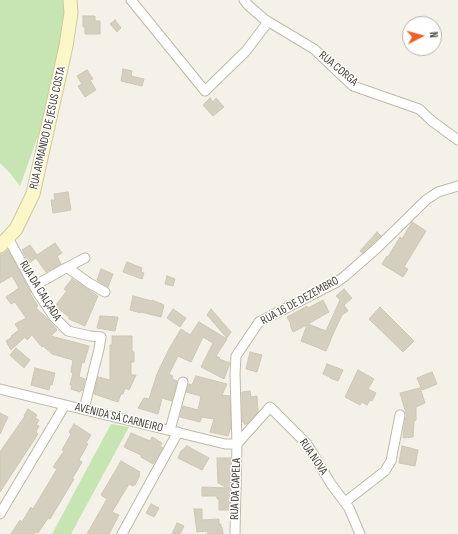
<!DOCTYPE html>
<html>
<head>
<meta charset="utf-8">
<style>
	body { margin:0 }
	#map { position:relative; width:458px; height:534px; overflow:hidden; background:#f3f1e8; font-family:"Sofia Sans Condensed",sans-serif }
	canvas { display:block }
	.north { position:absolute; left:402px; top:16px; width:40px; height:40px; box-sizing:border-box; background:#fff; border:1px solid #b5b3af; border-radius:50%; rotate:84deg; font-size:11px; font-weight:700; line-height:16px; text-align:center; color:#464237 }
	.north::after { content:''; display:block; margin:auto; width:14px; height:18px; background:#ee6124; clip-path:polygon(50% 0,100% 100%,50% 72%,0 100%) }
</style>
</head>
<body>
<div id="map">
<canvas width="458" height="534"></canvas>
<div class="north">N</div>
</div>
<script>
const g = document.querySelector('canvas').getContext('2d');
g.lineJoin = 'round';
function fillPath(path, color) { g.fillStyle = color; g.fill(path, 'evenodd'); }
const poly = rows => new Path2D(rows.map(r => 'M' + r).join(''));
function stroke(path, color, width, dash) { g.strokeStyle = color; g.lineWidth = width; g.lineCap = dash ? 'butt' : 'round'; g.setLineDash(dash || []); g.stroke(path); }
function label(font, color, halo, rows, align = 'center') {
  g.font = font + ' "Sofia Sans Condensed",sans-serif'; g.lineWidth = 3; g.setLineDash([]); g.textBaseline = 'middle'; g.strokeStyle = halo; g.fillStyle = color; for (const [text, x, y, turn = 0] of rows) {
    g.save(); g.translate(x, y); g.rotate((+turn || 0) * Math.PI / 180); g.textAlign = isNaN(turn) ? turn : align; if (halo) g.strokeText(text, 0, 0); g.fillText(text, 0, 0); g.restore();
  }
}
fillPath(poly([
	[0,0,64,0,65,12,60,75,20,186,10,173,0,163],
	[111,424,129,427,71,534,52,534]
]), '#c7e5b3');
const building = poly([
	[83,16,95,16,95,21,100,21,100,34,85,34,85,27,83,27,83,16],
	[115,20,121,28,117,32,110,24,115,20],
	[123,69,132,71,131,76,144,79,142,86,121,81,123,69],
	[87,70,93,79,90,80,96,90,85,97,78,86,82,84,77,76,87,70],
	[210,98,213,102,216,98,224,107,213,116,203,105,210,98],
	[68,192,71,210,53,213,51,200,55,200,54,194,68,192],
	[412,222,426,231,404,267,408,269,403,277,382,264,387,256,388,257,400,237,402,239,412,222],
	[377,232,381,236,362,253,360,251,377,232],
	[55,243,62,253,57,256,61,264,46,272,36,258,29,263,22,250,30,245,37,255,55,243],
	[8,250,31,293,30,293,38,306,36,308,48,319,57,330,51,336,89,346,84,363,82,362,79,377,85,379,82,391,81,390,80,392,71,389,72,385,70,385,73,373,71,372,73,360,52,354,43,346,42,347,32,335,27,340,25,337,11,350,6,341,12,337,11,336,19,330,15,324,26,318,15,302,11,304,6,297,19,288,12,276,0,283,0,254,3,254,8,250],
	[127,262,142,268,141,272,144,273,142,279,123,272,127,262],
	[101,269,113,274,108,287,97,280,101,269],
	[167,276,175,279,173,286,165,284,167,276],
	[72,279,98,296,85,326,69,319,69,317,55,306,67,291,64,289,72,279],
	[344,289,352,298,344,305,348,311,342,315,333,334,326,351,301,341,307,325,293,332,290,325,291,324,287,317,307,306,308,308,323,300,329,312,308,324,326,331,340,300,336,296,344,289],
	[133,296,152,301,152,300,164,305,161,317,141,312,141,313,130,310,133,296],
	[380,307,414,341,403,352,369,319,380,307],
	[173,309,186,318,180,327,167,318,173,309],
	[211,309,231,332,227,338,207,315,211,309],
	[100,316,118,317,115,331,97,328,100,316],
	[199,322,227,339,216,356,220,358,219,359,230,363,224,379,201,367,213,343,203,337,191,362,178,356,169,374,173,376,172,379,177,381,172,401,162,398,158,414,138,408,144,398,149,399,157,374,169,349,181,329,190,335,199,322],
	[112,336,132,336,132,352,134,352,134,362,131,362,131,375,136,375,129,390,125,388,123,394,121,394,118,402,94,394,98,377,110,380,110,345,112,345,112,336],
	[16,348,30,360,24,368,10,355,16,348],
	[250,352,262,355,257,372,246,369,250,352],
	[327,364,343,370,338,381,330,378,330,377,323,374,327,364],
	[35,368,55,373,52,385,50,385,49,390,31,385,35,368],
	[358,370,374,379,368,389,376,393,372,401,370,400,367,405,362,402,360,405,345,397,358,370],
	[432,372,437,384,422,390,417,378,432,372],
	[196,376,227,384,222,395,230,396,231,427,228,436,210,432,214,419,202,417,200,422,180,417,183,406,198,410,201,396,186,392,189,384,192,385,196,376],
	[420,388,425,403,416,407,416,420,414,421,413,437,403,438,404,427,406,417,407,417,400,393,420,388],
	[250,391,251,397,257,396,258,412,247,424,244,424,244,422,242,422,242,392,250,391],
	[28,409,37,415,35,418,39,420,36,425,39,426,36,432,38,434,0,492,0,452,25,416,24,416,28,409],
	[0,413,8,417,0,434,0,413],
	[74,424,91,435,86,443,88,444,79,460,82,462,72,479,74,479,50,519,48,518,38,533,35,532,34,534,11,534,20,520,22,522,31,507,33,509,57,469,53,467,64,451,62,450,71,434,69,432,74,424],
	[131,433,150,441,152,437,162,443,160,446,163,448,153,464,141,457,141,455,124,447,131,433],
	[187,446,209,458,202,470,178,458,181,451,187,446],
	[402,446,418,450,415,466,399,463,402,446],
	[217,458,231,458,230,510,219,510,219,499,217,499,217,496,202,496,202,487,228,488,218,483,217,458],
	[121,461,140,472,139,474,140,475,135,485,133,485,133,486,129,484,112,512,119,515,109,534,87,534,107,499,101,495,121,461],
	[151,504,159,508,154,517,146,513,151,504],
	[194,509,202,509,202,520,219,519,219,524,221,524,221,527,222,527,223,534,208,534,207,531,197,532,194,509],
	[177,523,184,526,180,534,172,534,177,523]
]);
fillPath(building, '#d4cfbe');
stroke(building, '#cec7b2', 1);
const street = poly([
	[131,0,205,91,246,51,268,22],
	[244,0,248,5,264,19,314,49,353,86,419,109,432,121,458,140],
	[8,238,38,293,54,317,68,331,90,336,101,337,99,349,84,409],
	[64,269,85,258],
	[34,286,64,269,68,268,89,283,105,292],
	[0,389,225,444,237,444],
	[170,430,183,382],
	[237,444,270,407,307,444,331,484,349,508,360,534],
	[345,502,385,471,391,461,400,415],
	[0,514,65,405],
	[122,534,178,432],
	[235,534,237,444,235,374,236,356,259,322,337,282,345,276,377,248,426,200,438,192,458,186]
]);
const secondary = poly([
	[0,246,16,229,33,194,66,46,71,13,70,0]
]);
stroke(street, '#bebaab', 11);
stroke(secondary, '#d0ca9a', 15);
stroke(street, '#fff', 9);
stroke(secondary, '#fbf7c9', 13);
label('12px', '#464237', '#fff', [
	["RUA CORGA",338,69,40],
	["RUA ARMANDO DE JESUS COSTA",48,128,-77],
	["RUA DA CALÇADA",40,291,58],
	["RUA 16 DE DEZEMBRO",300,301,-29],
	["AVENIDA SÁ CARNEIRO",119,418,14],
	["RUA NOVA",313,457,56],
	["RUA DA CAPELA",236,489,-88]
]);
</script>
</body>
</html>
